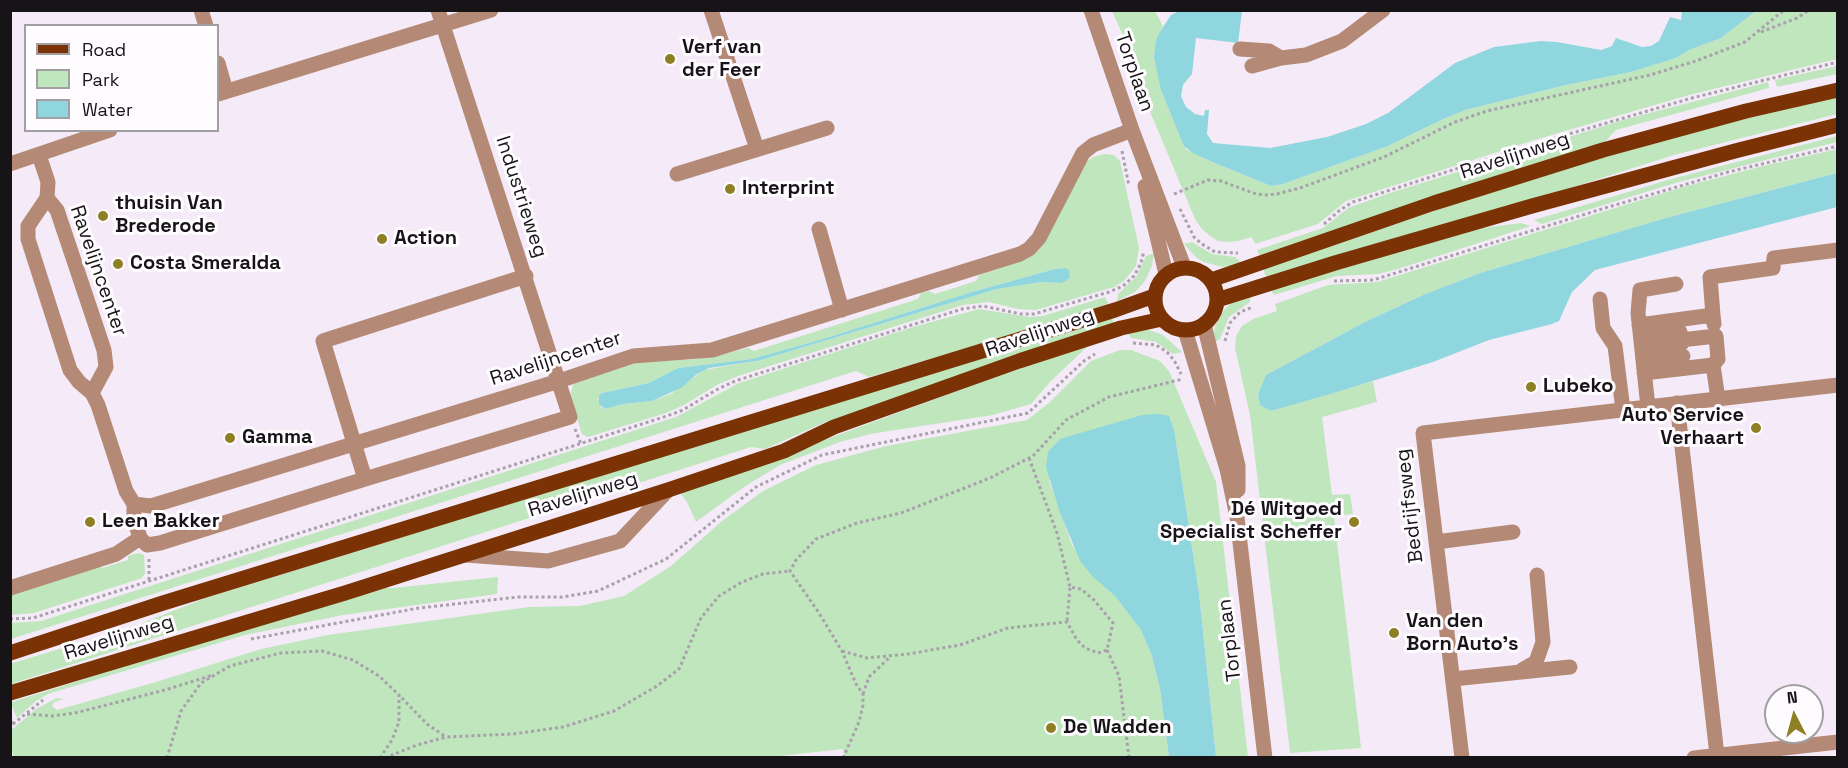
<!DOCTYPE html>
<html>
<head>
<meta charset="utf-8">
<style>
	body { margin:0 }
	#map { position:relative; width:1848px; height:768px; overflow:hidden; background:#f5ebf8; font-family:"Space Grotesk",sans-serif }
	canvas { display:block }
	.frame { position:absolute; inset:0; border:12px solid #171418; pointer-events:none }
	.legend { position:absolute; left:24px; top:24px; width:195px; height:108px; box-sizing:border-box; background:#fefcfe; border:2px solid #a29fa2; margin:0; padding:8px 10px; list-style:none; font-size:18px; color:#171418 }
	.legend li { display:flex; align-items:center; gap:12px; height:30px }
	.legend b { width:30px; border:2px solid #a29fa2 }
	.north { position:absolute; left:1764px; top:684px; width:60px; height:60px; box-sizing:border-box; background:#fefcfe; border:2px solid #a29fa2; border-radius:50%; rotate:354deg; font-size:16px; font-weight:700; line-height:24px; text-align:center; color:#171418 }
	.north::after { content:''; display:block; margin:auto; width:21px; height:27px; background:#8e7f25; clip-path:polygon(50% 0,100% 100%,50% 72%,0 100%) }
</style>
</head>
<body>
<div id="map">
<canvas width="1848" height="768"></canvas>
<div class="frame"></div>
<ul class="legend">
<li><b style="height:8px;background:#7b3306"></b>Road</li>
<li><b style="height:16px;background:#bfe6bc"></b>Park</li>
<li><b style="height:16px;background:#8fd6de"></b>Water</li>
</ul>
<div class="north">N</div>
</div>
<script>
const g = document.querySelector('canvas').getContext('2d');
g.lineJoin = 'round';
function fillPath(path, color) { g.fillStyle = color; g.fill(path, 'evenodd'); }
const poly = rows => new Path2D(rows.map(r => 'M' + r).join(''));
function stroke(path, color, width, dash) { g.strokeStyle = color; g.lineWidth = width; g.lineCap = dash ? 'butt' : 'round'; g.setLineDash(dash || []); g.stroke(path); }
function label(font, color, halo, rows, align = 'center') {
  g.font = font + ' "Space Grotesk",sans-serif'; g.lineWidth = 6; g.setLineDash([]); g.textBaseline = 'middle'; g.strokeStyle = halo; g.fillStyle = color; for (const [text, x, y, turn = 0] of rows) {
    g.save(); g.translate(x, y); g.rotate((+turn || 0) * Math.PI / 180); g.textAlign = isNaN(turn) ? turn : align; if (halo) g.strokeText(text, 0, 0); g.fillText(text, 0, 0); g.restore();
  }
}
fillPath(poly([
	[1112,11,1155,11,1163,26,1159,33,1161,90,1186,149,1210,161,1271,186,1283,184,1388,146,1441,120,1465,110,1566,85,1631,72,1676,58,1689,50,1721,38,1756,11,1837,11,1837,59,1689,95,1538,139,1346,201,1318,224,1255,244,1252,237,1238,241,1227,242,1218,241,1210,236,1201,228,1195,219,1146,102,1126,42],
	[1837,66,1837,74,1777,87,1775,80],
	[1768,82,1769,88,1616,130,1602,145,1260,258,1257,250,1323,228,1348,208,1387,194,1623,120],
	[1837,93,1837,114,1674,155,1479,217,1354,250,1266,277,1263,268,1599,156],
	[1837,136,1837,142,1675,183,1542,224,1534,220,1675,178],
	[1837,149,1837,173,1666,218,1480,273,1423,295,1365,322,1266,375,1258,394,1260,405,1271,411,1373,381,1377,402,1322,417,1332,495,1350,494,1353,514,1334,516,1361,748,1290,753,1250,415,1235,348,1236,336,1242,326,1253,319,1277,311,1275,304,1328,285,1377,282,1683,187,1755,168],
	[1105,154,1114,155,1120,161,1139,248,1136,266,1124,281,1114,287,1036,310,1018,309,989,302,963,305,738,376,717,385,684,405,666,413,588,437,582,434,570,397,573,384,630,363,697,359,724,354,748,348,754,351,918,299,921,293,929,291,935,294,976,281,979,275,1027,259,1037,251,1086,162,1093,157],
	[1065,268,1062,283,1041,282,997,289,757,361,704,370,671,394,652,401,623,404,605,409,602,408,598,399,602,393,649,383,678,368,752,359,823,339,972,292,1055,269],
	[1521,223,1531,226,1398,269,1378,274,1337,276,1274,295,1270,289,1475,229],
	[1192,242,1212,254,1235,257,1239,260,1240,265,1222,267,1204,262,1197,258,1184,244],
	[1154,253,1152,266,1145,281,1135,292,1117,301,1118,294,1136,277,1146,256],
	[1250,295,1250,302,1229,317,1220,339,1213,343,1215,325,1225,309,1232,302],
	[1105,297,1108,304,1034,328,869,377,856,371,11,639,10,623,41,621,676,417,739,383,913,327,979,309,1030,317,1043,316],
	[1112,317,1114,325,821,424,765,449,751,447,11,684,10,664,132,627,206,598],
	[1146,329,1163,335,1182,352,1173,354,1156,342,1131,338,1126,331],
	[1089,345,1050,382,1031,404,993,415,870,434,840,442,780,465,744,487,696,522,687,502,680,493,998,376],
	[1120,350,1131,350,1160,361,1169,371,1216,482,1248,757,1216,757,1199,593,1174,429,1170,418,1049,480,1072,545,1093,576,1115,596,1141,630,1152,656,1160,689,1169,757,844,758,843,749,762,758,14,758,11,748,10,731,36,709,57,698,64,699,54,702,52,706,57,710,156,682,261,649,328,635,529,607,580,606,624,596,671,566,722,521,763,491,816,465,886,446,1027,420,1050,402,1091,361],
	[139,553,144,555,145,573,142,578,34,613,11,615,10,595,100,565,102,568,128,560,128,556],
	[498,577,497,594,343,615,245,635,48,694,36,701,17,718,11,704,12,702,371,588,393,588]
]), '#bfe6bc');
fillPath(poly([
	[1179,11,1242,11,1238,43,1196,38,1192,74,1183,85,1181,96,1186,107,1195,114,1204,116,1205,110,1209,110,1207,134,1213,143,1270,148,1327,137,1366,124,1388,113,1455,63,1494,47,1541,41,1557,42,1601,50,1612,46,1616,38,1642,47,1651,46,1659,41,1670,17,1681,20,1682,11,1756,11,1721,38,1689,50,1676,58,1631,72,1566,85,1465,110,1441,120,1388,146,1283,184,1271,186,1210,161,1193,153,1184,146,1161,90,1154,57,1156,41,1159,33,1171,15],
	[1837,173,1837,207,1595,270,1572,292,1559,321,1552,324,1489,340,1433,362,1337,392,1271,411,1260,405,1258,394,1266,375,1365,322,1423,295,1480,273,1666,218],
	[1065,268,1069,270,1070,278,1062,283,1041,282,997,289,757,361,709,368,697,374,681,388,652,401,623,404,605,409,599,404,599,396,602,393,649,383,678,368,752,359,823,339,972,292,1055,269],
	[1159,414,1169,416,1174,429,1199,593,1216,757,1169,757,1160,689,1152,656,1141,630,1115,596,1093,577,1080,561,1059,510,1046,467,1048,452,1060,439,1142,415]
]), '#8fd6de');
stroke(poly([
	[1761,32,1797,18,1809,10],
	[1122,151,1129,186],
	[1174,194,1208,180,1221,181,1256,194,1266,195,1277,194,1300,188,1384,157,1455,122,1487,111,1650,75,1696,61,1745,42,1784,10],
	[1180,209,1194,237,1202,244,1215,252,1238,253],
	[1324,224,1340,210,1353,202,1521,148,1692,98,1838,62],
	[1334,281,1373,280,1605,208,1728,172,1838,146],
	[1225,341,1230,323,1240,312,1253,307],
	[1133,343,1156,345,1167,352,1174,360,1181,374],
	[575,429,581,444],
	[1029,458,1057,533,1070,587],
	[149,559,149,582],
	[10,619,33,618,667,416,683,410,716,390,735,381,962,309,983,306,1021,314,1034,314,1109,292,1123,286,1134,276,1141,263,1144,251],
	[251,639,419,608,518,597,562,597,598,591,666,559,756,487,822,455,1028,413,1084,361,1095,354],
	[1107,650,1119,676,1129,758],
	[842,651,867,658,908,654,960,645,1008,628,1067,622,1077,640,1085,648,1098,653,1107,650,1113,623,1094,600,1081,589,1070,587,1067,622],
	[863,694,869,677,891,656],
	[27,714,51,716,75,713,165,690,213,675],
	[10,716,13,724,10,725],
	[13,724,43,700],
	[10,755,11,758],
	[167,758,181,711,201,683,230,666,281,653,322,651,353,660,379,676,399,695],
	[380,758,392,740,399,722,399,695,427,724,446,737],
	[385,758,417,745,446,737,513,734,563,727,614,711,657,686,679,669,701,618,719,596,742,582,763,574,790,571],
	[843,758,859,722,863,705,863,694,856,684,842,651,819,613,790,571,796,560,816,539,857,523,901,513,990,478,1033,456,1066,420,1109,397,1183,379]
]), '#a8a1ab', 3, [3, 3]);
stroke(poly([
	[201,10,206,26],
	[711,10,757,149],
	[1091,10,1132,130,1184,267],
	[1240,49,1269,51,1281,58],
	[218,63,226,91],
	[1252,66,1281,58,1306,55,1342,41,1383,10],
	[218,94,491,10],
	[39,155,48,182,47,198,28,226,28,239,70,370,79,382,92,393,98,405,126,491,134,504,134,518,140,538,147,545,160,543,365,479,323,341,526,276],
	[10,164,110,130],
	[677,174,827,128],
	[1145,186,1166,274],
	[47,198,57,210,104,350,106,367,92,393],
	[819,229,842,310],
	[1600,299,1603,328,1615,346,1623,410],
	[1713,315,1710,277,1773,268,1774,258,1838,250],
	[1204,324,1238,466,1238,490],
	[1639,325,1713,315,1714,324],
	[1185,330,1227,469,1237,517,1265,758],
	[1646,336,1680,332],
	[1681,340,1716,336,1718,359,1713,365,1718,399],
	[1642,347,1682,343],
	[1643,360,1683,356],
	[1644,373,1713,365],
	[1677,403,1717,755],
	[1648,407,1638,313,1640,290,1676,284],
	[365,479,570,417,438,10],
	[134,504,151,506,559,381,633,356,712,350,1020,254,1029,249,1039,238,1083,153,1093,145,1132,130],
	[1436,542,1513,532],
	[465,555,548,561,620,541,668,490],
	[10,588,116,554,140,538],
	[1522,670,1536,662,1543,642,1537,575],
	[1453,679,1570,667],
	[1462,758,1423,433,1838,385],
	[1694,758,1838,742]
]), '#b48a76', 15);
stroke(poly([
	'1155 299a31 31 0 1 1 62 0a31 31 0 1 1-62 0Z',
	[1211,280,1434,203,1603,150,1746,111,1838,90],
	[1217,300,1335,263,1532,206,1735,151,1838,125],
	[10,653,163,603,1115,310,1154,296],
	[10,693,345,593,668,490,784,451,834,427,1019,361,1121,328,1162,319]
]), '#7b3306', 15);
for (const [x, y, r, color] of [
	[670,59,6,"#8e7f25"],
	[730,189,6,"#8e7f25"],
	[103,216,6,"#8e7f25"],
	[382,239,6,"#8e7f25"],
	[118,264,6,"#8e7f25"],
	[1531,387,6,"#8e7f25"],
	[1756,428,6,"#8e7f25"],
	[230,438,6,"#8e7f25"],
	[90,522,6,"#8e7f25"],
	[1354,522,6,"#8e7f25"],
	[1394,633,6,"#8e7f25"],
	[1051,728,6,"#8e7f25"]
]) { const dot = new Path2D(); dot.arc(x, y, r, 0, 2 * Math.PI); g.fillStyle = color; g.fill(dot); stroke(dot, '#fefcfe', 2); }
label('bold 20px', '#171418', '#fefcfe', [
	["Verf van",682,48],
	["der Feer",682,71],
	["Interprint",742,189],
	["thuisin Van",115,204],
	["Brederode",115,227],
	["Action",394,239],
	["Costa Smeralda",130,264],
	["Lubeko",1543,387],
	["Auto Service",1744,416,"right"],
	["Verhaart",1744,439,"right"],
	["Gamma",242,438],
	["Dé Witgoed",1342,510,"right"],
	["Specialist Scheffer",1342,533,"right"],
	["Leen Bakker",102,522],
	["Van den",1406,622],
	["Born Auto's",1406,645],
	["De Wadden",1063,728]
], 'left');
label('20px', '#171418', '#fefcfe', [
	["Torplaan",1134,72,71],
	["Ravelijnweg",1515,156,-18],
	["Industrieweg",521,197,72],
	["Ravelijncenter",98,271,71],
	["Ravelijnweg",1040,333,-19],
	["Ravelijncenter",556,359,-18],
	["Ravelijnweg",583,495,-17],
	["Bedrijfsweg",1410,506,-97],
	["Ravelijnweg",119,638,-17],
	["Torplaan",1230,640,-97]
]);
</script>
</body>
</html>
